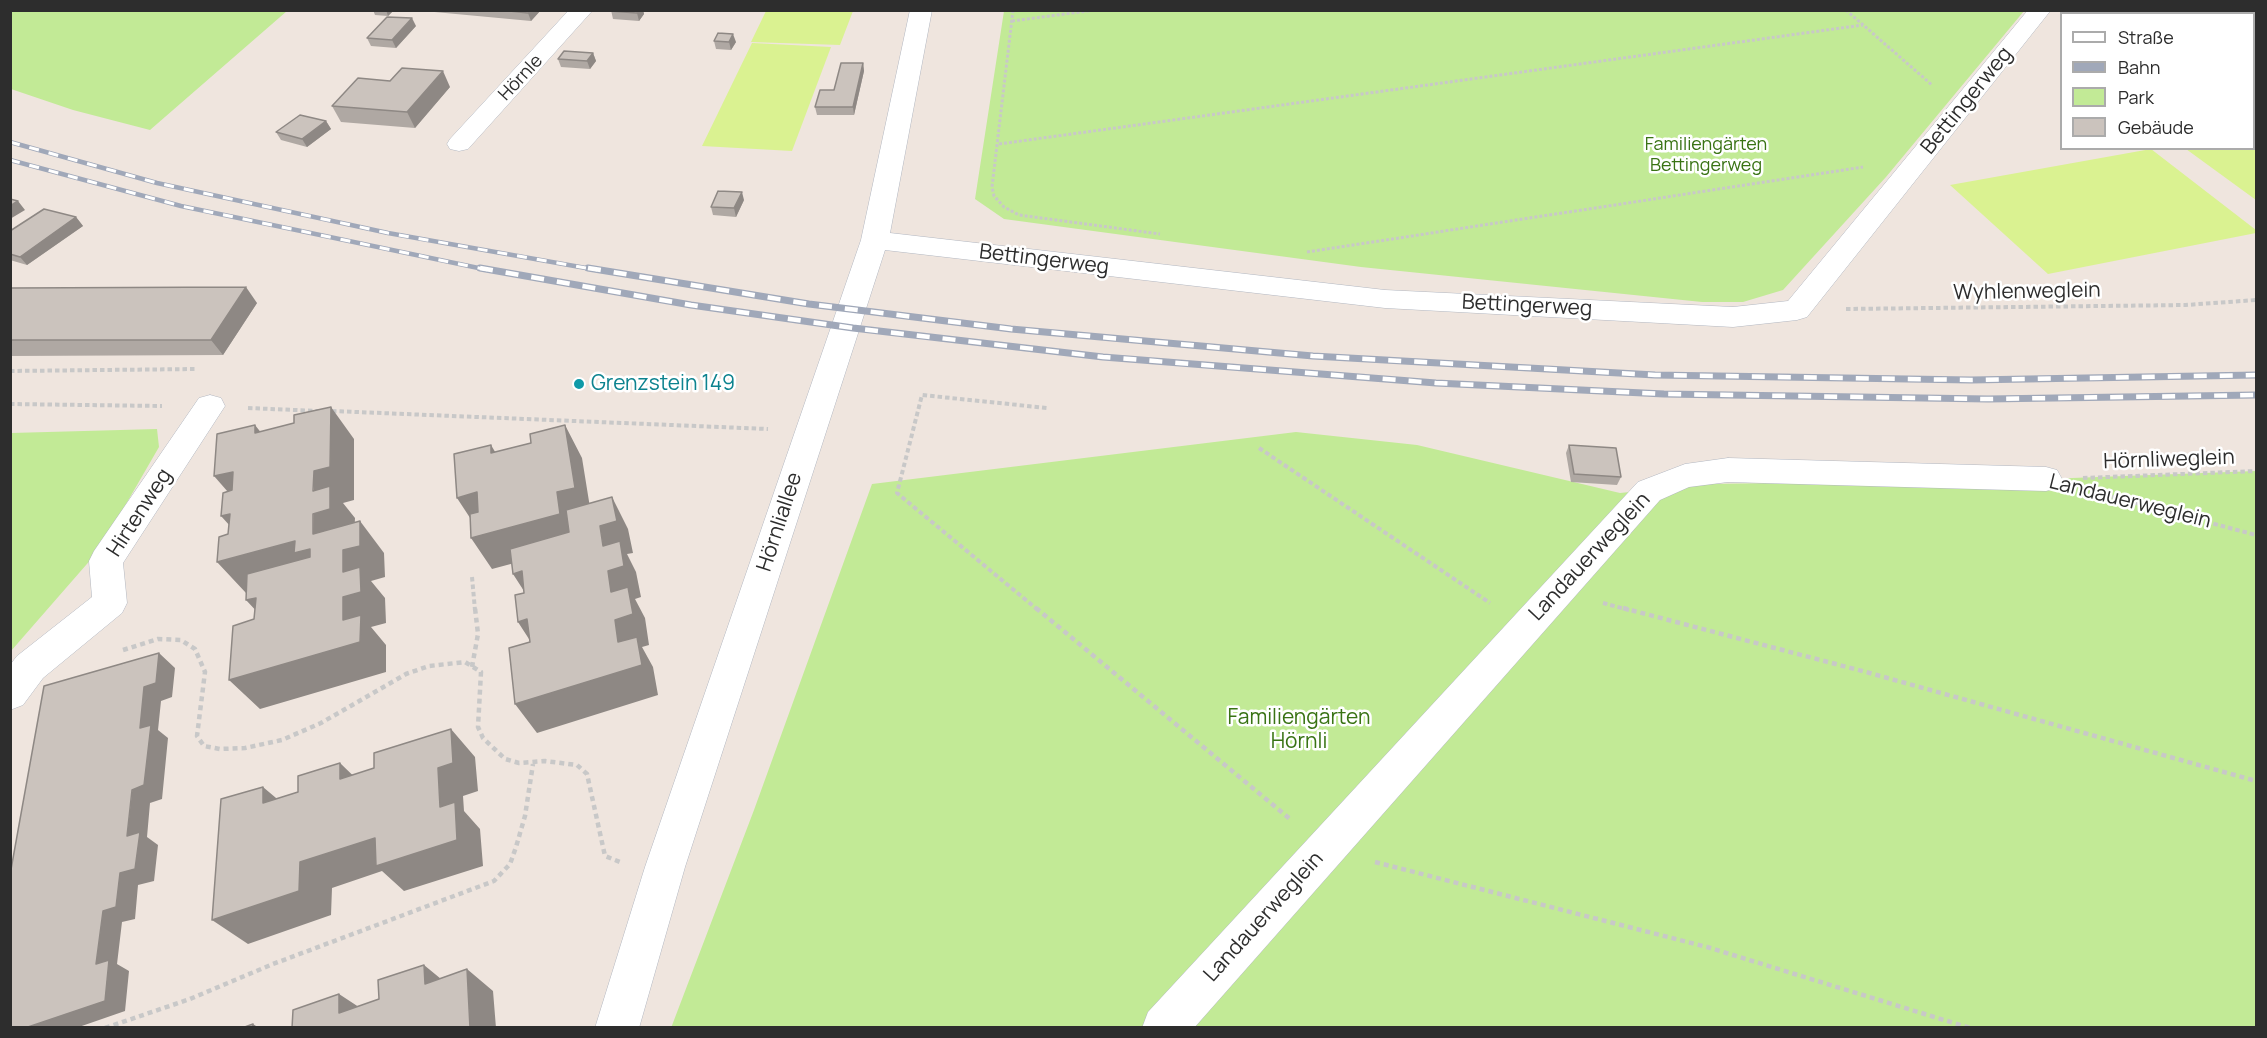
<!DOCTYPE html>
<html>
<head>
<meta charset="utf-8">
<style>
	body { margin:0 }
	#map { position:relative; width:2267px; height:1038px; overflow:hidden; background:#efe5de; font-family:Manrope,sans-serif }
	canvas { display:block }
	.frame { position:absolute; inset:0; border:12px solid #2d2d2d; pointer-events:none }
	.legend { position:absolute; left:2060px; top:12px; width:195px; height:138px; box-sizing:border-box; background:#fff; border:2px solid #ababab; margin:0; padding:8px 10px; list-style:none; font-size:18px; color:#2d2d2d }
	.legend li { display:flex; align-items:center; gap:12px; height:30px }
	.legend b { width:30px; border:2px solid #ababab }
</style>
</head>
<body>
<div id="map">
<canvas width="2267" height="1038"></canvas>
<div class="frame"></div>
<ul class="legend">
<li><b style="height:8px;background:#fff"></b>Straße</li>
<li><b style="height:8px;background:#a0a8b9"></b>Bahn</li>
<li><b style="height:16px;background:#c2ea96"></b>Park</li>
<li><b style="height:16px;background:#cbc3bd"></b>Gebäude</li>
</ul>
</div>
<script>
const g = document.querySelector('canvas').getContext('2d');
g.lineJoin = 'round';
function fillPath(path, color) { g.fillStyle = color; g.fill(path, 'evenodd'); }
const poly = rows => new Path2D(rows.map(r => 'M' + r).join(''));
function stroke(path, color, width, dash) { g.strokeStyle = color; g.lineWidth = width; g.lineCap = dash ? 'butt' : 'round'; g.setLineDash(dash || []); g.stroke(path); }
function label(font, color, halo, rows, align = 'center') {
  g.font = font + ' Manrope,sans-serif'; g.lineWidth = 5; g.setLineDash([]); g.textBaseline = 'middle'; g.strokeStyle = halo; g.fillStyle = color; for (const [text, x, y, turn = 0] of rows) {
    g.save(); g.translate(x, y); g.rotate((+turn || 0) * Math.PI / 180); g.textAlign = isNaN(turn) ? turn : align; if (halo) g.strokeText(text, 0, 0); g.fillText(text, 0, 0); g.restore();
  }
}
fillPath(poly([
	[11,10,287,10,287,11,150,130,73,110,11,89],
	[1004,11,1004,10,2024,11,1886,177,1783,290,1743,302,1702,302,1361,267,1004,219,975,199],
	[157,429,159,447,100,549,11,651,11,433],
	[1296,432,1417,445,1620,493,1709,484,2046,479,2256,471,2256,1027,671,1028,754,810,872,484]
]), '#c2ea96');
fillPath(poly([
	[766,11,766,10,853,11,840,45,751,42],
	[2254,17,2256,17,2256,200,2186,149,2254,148],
	[752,43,831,47,792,151,702,146],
	[2151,149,2256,230,2256,233,2048,274,1950,185]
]), '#daf291');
const minor = poly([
	[569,10,593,10,468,149,459,151,450,149,447,144,450,139,569,10],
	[910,10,932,10,890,233,1385,290,1733,307,1788,301,2028,10,2051,10,1807,317,1797,320,1733,327,1385,308,885,250,685,867,639,1028,595,1028,645,867,861,240,910,10],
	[210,395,221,398,225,406,123,563,127,603,122,613,43,678,23,705,10,710,10,665,17,656,92,597,89,561,94,551,199,398,210,395],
	[1728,458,2046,467,2057,470,2062,479,2057,488,2046,491,1728,482,1689,487,1660,500,1194,1028,1142,1028,1148,1012,1638,482,1685,464,1728,458]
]);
stroke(minor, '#b2b7c1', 1);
stroke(poly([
	[1013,10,992,187,994,196,1004,207,1019,215,1160,234],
	[1846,10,1932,85],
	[1012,21,1095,10],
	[999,144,1863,25],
	[1307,252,1863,167]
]), '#c8c8c8', 3, [3, 2]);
stroke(poly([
	[1846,309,2186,305,2256,300],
	[10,371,196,369],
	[10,404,162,406],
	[248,408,318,411],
	[332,411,768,429],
	[1259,448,1490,603],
	[2083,478,2256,471],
	[2083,489,2256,535],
	[472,577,475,610],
	[1603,603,1629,610],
	[1038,610,897,493,922,395,1047,408]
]), '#c8c8c8', 4, [4.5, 3]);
stroke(poly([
	[1036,608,1290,819],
	[1623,608,1866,672,2256,781],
	[123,650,158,639,181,640,195,649,205,672,197,736,204,746,220,749,245,748,282,740,321,723,406,674,429,666,465,662,481,672,478,727,483,738,505,759,519,763,545,761,577,765,587,774,605,856,620,862],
	[472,667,478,634,475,608],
	[1375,862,1707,947,1970,1028],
	[105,1028,190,999,273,964,494,881,510,864,516,847,525,816,533,764]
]), '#c8c8c8', 4.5, [5, 4]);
fillPath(minor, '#fff');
const railFar1 = poly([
	[10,142,157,183,388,233,597,270],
	[10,160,181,206,488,270]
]);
const rail = poly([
	[480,268,691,305,853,328,1103,357,1436,383,1664,394,1988,399,2256,395],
	[588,268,809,304,1011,329,1313,356,1655,375,1971,380,2256,375]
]);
stroke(railFar1, '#a0a8b9', 4.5);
stroke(rail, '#a0a8b9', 7);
stroke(railFar1, '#fff', 3, [10]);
stroke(rail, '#fff', 4.5, [13]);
fillPath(poly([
	[373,10,394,10,388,16,375,15],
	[413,10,541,10,531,21],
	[611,10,643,10,644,14,639,21,613,19],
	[416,26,396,48,371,46,367,38],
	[714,41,736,42,731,50,716,49],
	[593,53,596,61,590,69,561,67,558,59],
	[863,63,864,71,854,115,817,115,815,107],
	[450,87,415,128,341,122,332,106],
	[326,121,331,129,307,147,281,140,276,132],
	[744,200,736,217,713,215,711,207],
	[76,217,83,226,27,265,10,260,10,231],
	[10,288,257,303,223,355,10,356],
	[1569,445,1621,477,1617,485,1571,482,1566,453]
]), '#afa8a3');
fillPath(poly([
	[386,10,394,10,388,16],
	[530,10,541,10,531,21,528,13],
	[638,10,643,10,644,14,639,21,637,13],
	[412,18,416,26,396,48,392,40],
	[733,34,736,42,731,50,729,42],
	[593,53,596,61,590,69,587,61],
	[863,63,864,71,854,115,853,107],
	[443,71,450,87,415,128,407,112],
	[326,121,331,129,307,147,302,139],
	[742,192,744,200,736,217,734,208],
	[18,201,25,210,10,219,10,206],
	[76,217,83,226,27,265,20,257],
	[246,287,257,303,223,355,211,340],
	[331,407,354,439,354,500,343,503,355,518,354,541,313,534,314,471],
	[255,425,281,458,255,433],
	[565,425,582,458,592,520,578,546,492,569,471,538,557,492],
	[491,445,510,477,491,453],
	[233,472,242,508,214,476],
	[477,492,497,524,478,530,457,498],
	[612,497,628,529,633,553,627,554,636,572,641,597,635,599,645,618,649,645,642,647,653,667,658,695,537,733,515,704,618,642,600,526],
	[230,514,250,548,221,516],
	[360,521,384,553,385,577,371,581,385,598,386,623,371,627,386,645,386,672,260,709,229,680,343,620,343,550],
	[295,541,310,549,336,580,246,593,217,562],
	[522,571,533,605,513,574],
	[256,598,275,631,246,600],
	[527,619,538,653,518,622],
	[159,653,175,668,172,697,161,701,158,730,168,738,162,799,150,803,147,837,158,845,154,881,138,885,135,919,122,922,117,964,129,971,125,1011,76,1028,25,1028,96,964,103,911,120,873,127,836,144,687],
	[451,729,475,757,478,791,463,796,464,811,480,829,483,866,404,891,382,871,332,888,331,915,248,944,212,920,300,862,440,807,438,768],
	[340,763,369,791,340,779],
	[263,787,295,814,263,803],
	[424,965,452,988,425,984],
	[467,969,493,991,496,1028,470,1028],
	[339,994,371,1015,339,1013],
	[253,1024,259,1028,252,1028]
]), '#8e8884');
const building = poly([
	[500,10,530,10,528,13,500,10],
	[611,10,638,10,637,13,610,11,611,10],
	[387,17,412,18,392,40,367,38,387,17],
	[718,33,733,34,729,42,714,41,718,33],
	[564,51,593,53,587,61,558,59,564,51],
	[841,63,863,63,853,107,815,107,820,90,834,90,841,63],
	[402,68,443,71,407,112,332,106,358,78,390,81,402,68],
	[300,115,326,121,302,139,276,132,300,115],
	[718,191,742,192,734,208,711,207,718,191],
	[10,199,18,201,10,206,10,199],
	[44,209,76,217,20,257,10,254,10,231,44,209],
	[246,287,211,340,10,340,10,288,246,287],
	[331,407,330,467,314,471,313,491,330,486,330,509,313,514,313,534,360,521,360,546,343,550,343,572,360,567,361,592,343,597,343,620,361,615,360,642,229,680,233,626,254,619,256,598,246,600,247,574,310,557,310,549,294,553,295,541,217,562,219,537,228,534,230,514,221,516,223,493,232,490,233,472,214,476,217,434,255,425,255,433,294,423,294,415,331,407],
	[565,425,575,488,557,492,560,514,471,538,470,514,478,512,477,492,457,498,454,454,491,445,491,453,531,443,530,434,565,425],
	[1569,445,1616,448,1621,477,1574,474,1569,445],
	[612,497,617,521,600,526,603,546,620,541,624,566,608,571,611,592,628,587,633,614,615,620,618,642,637,637,642,665,515,704,509,648,530,642,527,619,518,622,515,595,524,593,522,571,513,574,510,549,569,532,566,510,612,497],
	[159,653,156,683,144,687,140,728,151,725,144,785,132,790,127,836,140,832,135,869,120,873,116,907,103,911,96,964,109,960,105,1001,25,1028,10,1028,10,875,44,686,159,653],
	[451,729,453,763,438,768,440,807,455,802,457,840,376,866,375,838,300,862,299,891,212,920,221,799,263,787,263,803,298,792,298,776,340,763,340,779,374,768,374,753,451,729],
	[424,965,425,984,467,969,470,1028,292,1028,293,1010,339,994,339,1013,379,999,378,980,424,965],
	[253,1024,252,1028,242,1028,253,1024]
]);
fillPath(building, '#cbc3bd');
stroke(building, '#8e8884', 1.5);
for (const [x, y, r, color] of [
	[579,384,6,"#0f9aa8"]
]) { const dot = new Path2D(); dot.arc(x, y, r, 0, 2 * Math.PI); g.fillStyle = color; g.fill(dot); stroke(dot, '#fff', 2); }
label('18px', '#2d2d2d', '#fff', [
	["Hörnle",521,78,-47]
]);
label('18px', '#397314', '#fff', [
	["Familiengärten",1706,145],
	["Bettingerweg",1706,166]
]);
label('21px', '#2d2d2d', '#fff', [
	["Bettingerweg",1967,101,-51],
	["Bettingerweg",1044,260,7],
	["Wyhlenweglein",2027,292,-1],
	["Bettingerweg",1527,306,3],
	["Hörnliweglein",2169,460,-2],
	["Landauerweglein",2130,502,14],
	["Hirtenweg",140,513,-57],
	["Hörnliallee",780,522,-72],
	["Landauerweglein",1590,557,-47],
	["Landauerweglein",1264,917,-48]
]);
label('21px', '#0d838f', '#fff', [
	["Grenzstein 149",591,384]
], 'left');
label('21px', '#397314', '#fff', [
	["Familiengärten",1299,718],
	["Hörnli",1299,742]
]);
</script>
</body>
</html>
